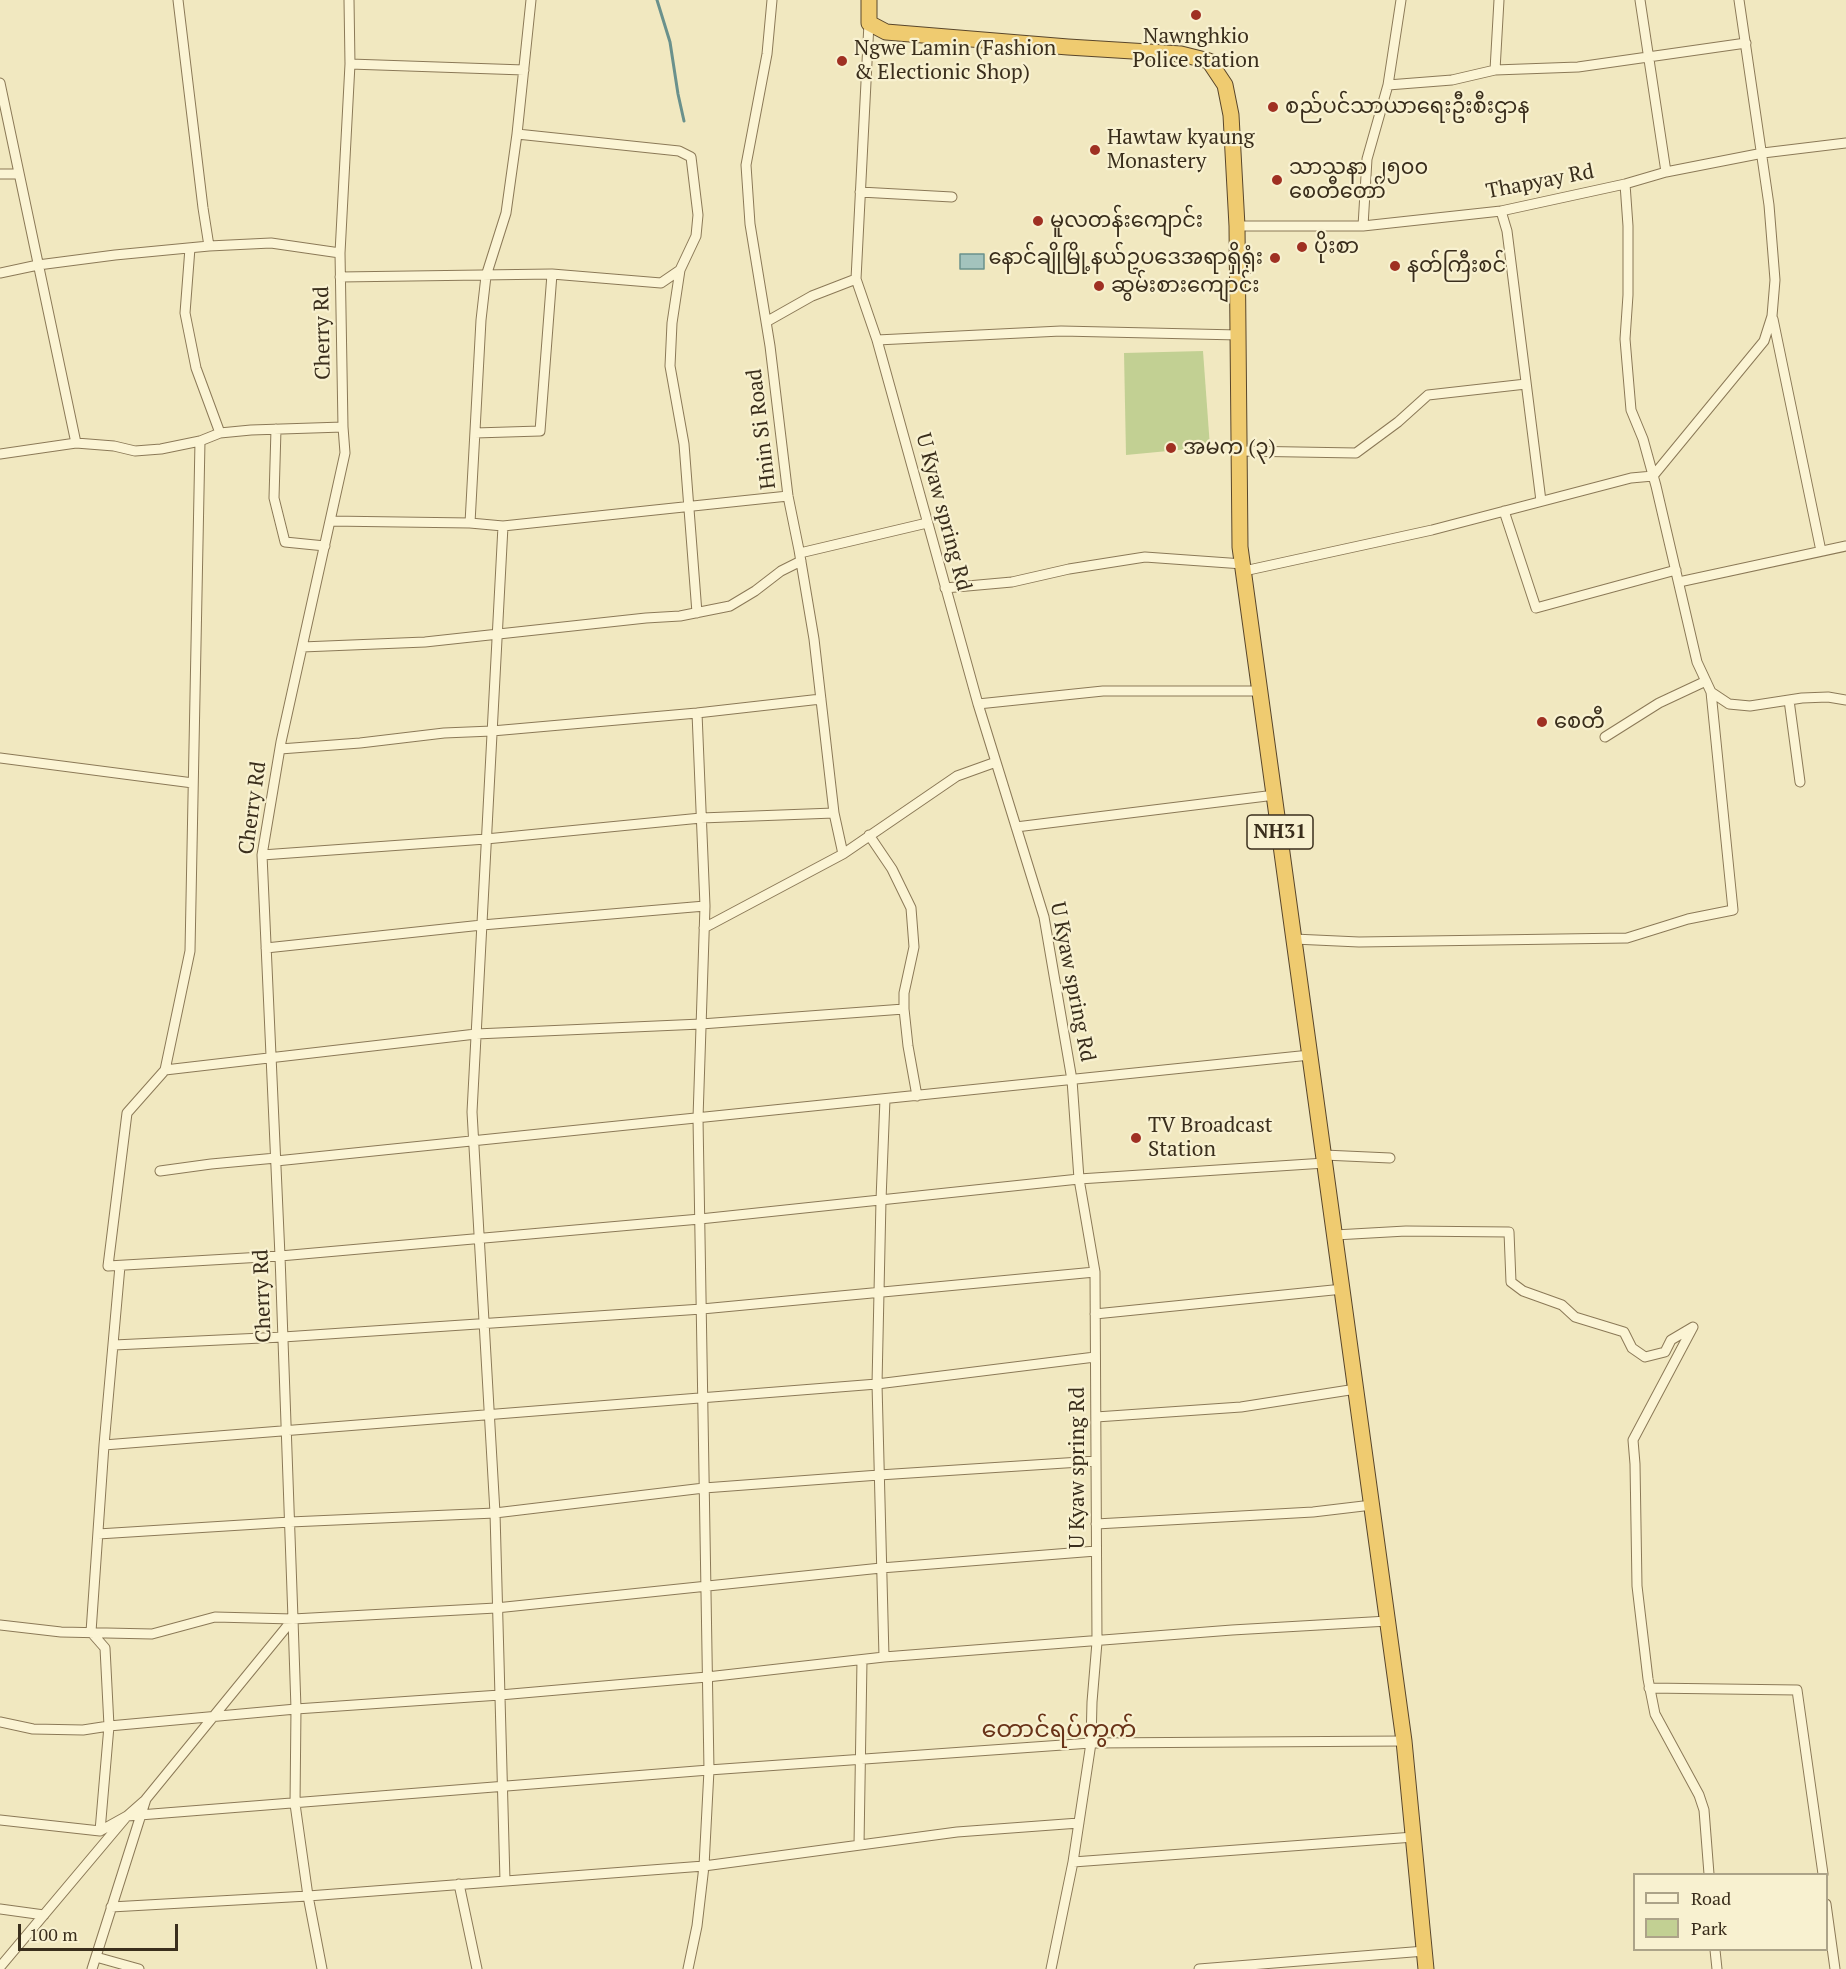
<!DOCTYPE html>
<html>
<head>
<meta charset="utf-8">
<style>
	body { margin:0 }
	#map { position:relative; width:1846px; height:1969px; overflow:hidden; background:#f1e8c0; font-family:"PT Serif",serif }
	canvas { display:block }
	.legend { position:absolute; left:1633px; top:1873px; width:195px; height:78px; box-sizing:border-box; background:#f8f1d0; border:2px solid #aca388; margin:0; padding:8px 10px; list-style:none; font-size:18px; color:#3a2e1c }
	.legend li { display:flex; align-items:center; gap:12px; height:30px }
	.legend b { width:30px; border:2px solid #aca388 }
	.scale { position:absolute; left:18px; top:1924px; width:160px; height:27px; box-sizing:border-box; border:3px solid #3a2e1c; border-top:0; padding-left:8px; font-size:18px; line-height:21px; white-space:nowrap; color:#3a2e1c; -webkit-text-stroke:4px #f8f1d0; paint-order:stroke }
</style>
</head>
<body>
<div id="map">
<canvas width="1846" height="1969"></canvas>
<ul class="legend">
<li><b style="height:8px;background:#fbf4d4"></b>Road</li>
<li><b style="height:16px;background:#c2d093"></b>Park</li>
</ul>
<div class="scale">100 m</div>
</div>
<script>
const g = document.querySelector('canvas').getContext('2d');
g.lineJoin = 'round';
function fillPath(path, color) { g.fillStyle = color; g.fill(path, 'evenodd'); }
const poly = rows => new Path2D(rows.map(r => 'M' + r).join(''));
function stroke(path, color, width, dash) { g.strokeStyle = color; g.lineWidth = width; g.lineCap = dash ? 'butt' : 'round'; g.setLineDash(dash || []); g.stroke(path); }
function label(font, color, halo, rows, align = 'center') {
  g.font = font + ' "PT Serif","Noto Sans Myanmar",serif'; g.lineWidth = 4.5; g.setLineDash([]); g.textBaseline = 'middle'; g.strokeStyle = halo; g.fillStyle = color; for (const [text, x, y, turn = 0] of rows) {
    g.save(); g.translate(x, y); g.rotate((+turn || 0) * Math.PI / 180); g.textAlign = isNaN(turn) ? turn : align; if (halo) g.strokeText(text, 0, 0); g.fillText(text, 0, 0); g.restore();
  }
}
fillPath(poly([
	[1203,351,1210,447,1126,455,1124,353]
]), '#c2d093');
const water = poly([
	[960,254,984,254,984,269,960,269,960,254]
]);
fillPath(water, '#a3c3bd');
stroke(water, '#6a918c', 1.5);
stroke(poly([
	[657,0,670,42,678,94,684,121]
]), '#6a918c', 3);
const minor = poly([
	[178,0,203,208,209,246],
	[772,0,767,54,746,165,750,224,770,346,788,496,799,550,814,639,834,813,843,854],
	[1640,0,1666,172],
	[869,23,856,279,877,340,978,704,1044,917,1072,1080,1079,1179,1095,1272,1097,1642,1092,1702,1091,1743,1073,1862,1051,1969],
	[350,64,524,70],
	[1495,70,1499,0],
	[0,83,76,443],
	[1388,85,1452,80,1495,70,1578,67,1746,43],
	[0,174,19,174],
	[1625,184,1628,226,1628,295,1625,339,1631,410,1643,439,1656,486,1697,662,1711,692,1729,704,1750,706,1802,698,1828,697,1846,700],
	[860,192,952,197],
	[1501,211,1507,231,1541,501],
	[1237,226,1363,226,1501,211,1625,184,1666,172,1763,153,1846,143],
	[1363,226,1367,159,1388,85,1401,0],
	[190,248,185,313,196,368,220,433],
	[680,270,672,323,670,366,684,444,697,613],
	[0,273,38,265,115,255,209,246,271,243,340,253],
	[340,277,552,274,661,283,680,270,696,236,698,215,691,157,679,151,517,134],
	[1773,319,1821,551],
	[766,322,812,296,856,279],
	[877,340,1061,331,1239,335],
	[276,429,274,498,285,542,325,546],
	[475,433,540,431,552,274],
	[200,441,190,951,165,1070,127,1113,108,1266,280,1256,700,1219,1079,1179,1325,1163],
	[1240,451,1356,453,1398,422,1428,395,1526,384],
	[0,454,76,443,114,446,135,451,161,449,200,441,220,433,251,430,343,427],
	[1504,511,1536,608,1676,570],
	[330,521,470,523,503,526,788,496],
	[470,523,481,320,486,276,506,213,517,134,531,0],
	[800,553,927,523],
	[1244,571,1432,530,1631,478,1653,476,1764,341,1772,316,1775,280,1769,205,1739,0],
	[1679,582,1846,546],
	[945,588,1012,582,1069,569,1145,557,1243,564],
	[302,647,425,642,646,618,680,616,730,606,755,591,781,571,801,561],
	[1789,700,1800,782],
	[978,704,1103,691,1260,691],
	[1605,737,1659,703,1706,681],
	[280,749,360,743,444,733,492,731,697,713,821,699],
	[0,758,193,783],
	[1016,827,1275,795],
	[869,835,892,869,911,908,914,947,904,993,904,1009,908,1046,917,1096],
	[262,855,486,839,701,818,834,813],
	[704,928,843,854,957,776,996,762],
	[1294,939,1359,942,1627,938,1688,919,1733,910,1711,692],
	[266,948,482,925,705,906],
	[165,1070,476,1034,701,1024,904,1009],
	[1324,1155,1390,1158],
	[276,1161,1310,1055],
	[160,1171,211,1164,276,1158],
	[1335,1235,1406,1231,1509,1232,1511,1282,1523,1291,1562,1305,1575,1317,1624,1332,1632,1348,1645,1357,1665,1352,1671,1340,1693,1327,1633,1440,1635,1464,1637,1586,1648,1679,1655,1714,1699,1795,1704,1810,1709,1874],
	[120,1266,104,1445,91,1632,105,1648,109,1726,296,1709,500,1695,707,1677,884,1657,1232,1630,1388,1621],
	[1095,1314,1343,1289],
	[114,1345,283,1337,702,1309,1095,1272],
	[1096,1417,1241,1407,1356,1389],
	[104,1445,877,1384,1095,1357],
	[1096,1524,1313,1512,1372,1505],
	[98,1534,290,1522,495,1513,472,1112,503,526],
	[0,1625,61,1632,152,1634,215,1617,293,1619,496,1608,881,1568,1096,1551],
	[884,1657,877,1384,881,1200,885,1099],
	[1649,1688,1797,1690,1823,1874],
	[0,1722,33,1729,83,1730,109,1726,100,1831,127,1816,709,1770,1091,1743,1404,1741],
	[0,1820,100,1831],
	[859,1845,862,1660],
	[1073,1862,1414,1837],
	[505,1881,495,1513,704,1488,879,1475,1096,1461],
	[459,1884,477,1969],
	[1826,1904,1835,1969],
	[111,1907,308,1896,704,1866,957,1832,1079,1823],
	[0,1909,44,1915],
	[1715,1950,1717,1969],
	[96,1957,139,1969],
	[0,1967,127,1816,144,1801],
	[92,1969,146,1799,293,1619],
	[322,1969,308,1896,295,1804,296,1709,293,1619,280,1256,262,855,281,742,345,453,343,427,340,253,350,64,349,0],
	[688,1969,697,1926,704,1866,709,1770,698,1118,705,906,697,713],
	[1199,1969,1425,1951]
]);
const trunk = poly([
	[869,0,869,23,886,32,1068,47,1181,54,1209,61,1225,85,1231,115,1237,226,1240,547,1404,1741,1426,1969]
]);
stroke(minor, '#8b7957', 11);
stroke(trunk, '#59462b', 17);
stroke(minor, '#fbf4d4', 9);
stroke(trunk, '#efcb70', 15);
for (const [x, y, r, color] of [
	[1196,15,6,"#9f3022"],
	[842,61,6,"#9f3022"],
	[1273,107,6,"#9f3022"],
	[1095,150,6,"#9f3022"],
	[1277,180,6,"#9f3022"],
	[1038,221,6,"#9f3022"],
	[1302,247,6,"#9f3022"],
	[1275,258,6,"#9f3022"],
	[1395,266,6,"#9f3022"],
	[1099,286,6,"#9f3022"],
	[1171,448,6,"#9f3022"],
	[1542,722,6,"#9f3022"],
	[1136,1138,6,"#9f3022"]
]) { const dot = new Path2D(); dot.arc(x, y, r, 0, 2 * Math.PI); g.fillStyle = color; g.fill(dot); stroke(dot, '#f8f1d0', 2); }
for (const [x, y, w] of [
	[1280,832,66]
]) { const box = new Path2D(); box.roundRect(x - w / 2, y - 17, w, 34, 4.5); g.fillStyle = '#f8f1d0'; g.fill(box); stroke(box, '#3a2e1c', 1.5); }
label('bold 20px', '#3a2e1c', null, [
	["NH31",1280,832]
]);
label('21px', '#3a2e1c', '#f8f1d0', [
	["Nawnghkio",1196,37,"center"],
	["Police station",1196,61,"center"],
	["Ngwe Lamin (Fashion",854,49],
	["& Electionic Shop)",854,73],
	["စည်ပင်သာယာရေးဦးစီးဌာန",1285,107],
	["Hawtaw kyaung",1107,138],
	["Monastery",1107,162],
	["သာသနာ ၂၅၀၀",1289,168],
	["စေတီတော်",1289,192],
	["မူလတန်းကျောင်း",1050,221],
	["ပိုးစာ",1314,247],
	["နောင်ချိုမြို့နယ်ဥပဒေအရာရှိရုံး",1263,258,"right"],
	["နတ်ကြီးစင်",1407,266],
	["ဆွမ်းစားကျောင်း",1111,286],
	["အမက (၃)",1183,448],
	["စေတီ",1554,722],
	["TV Broadcast",1148,1126],
	["Station",1148,1150]
], 'left');
label('21px', '#3a2e1c', '#f8f1d0', [
	["Thapyay Rd",1540,182,-11],
	["Cherry Rd",323,333,-91],
	["Hnin Si Road",762,429,-97],
	["U Kyaw spring Rd",943,512,75],
	["Cherry Rd",253,808,-82],
	["U Kyaw spring Rd",1072,982,79],
	["Cherry Rd",263,1296,-92],
	["U Kyaw spring Rd",1078,1468,-90]
]);
label('24px', '#693318', '#f8f1d0', [
	["တောင်ရပ်ကွက်",1059,1730]
]);
</script>
</body>
</html>
